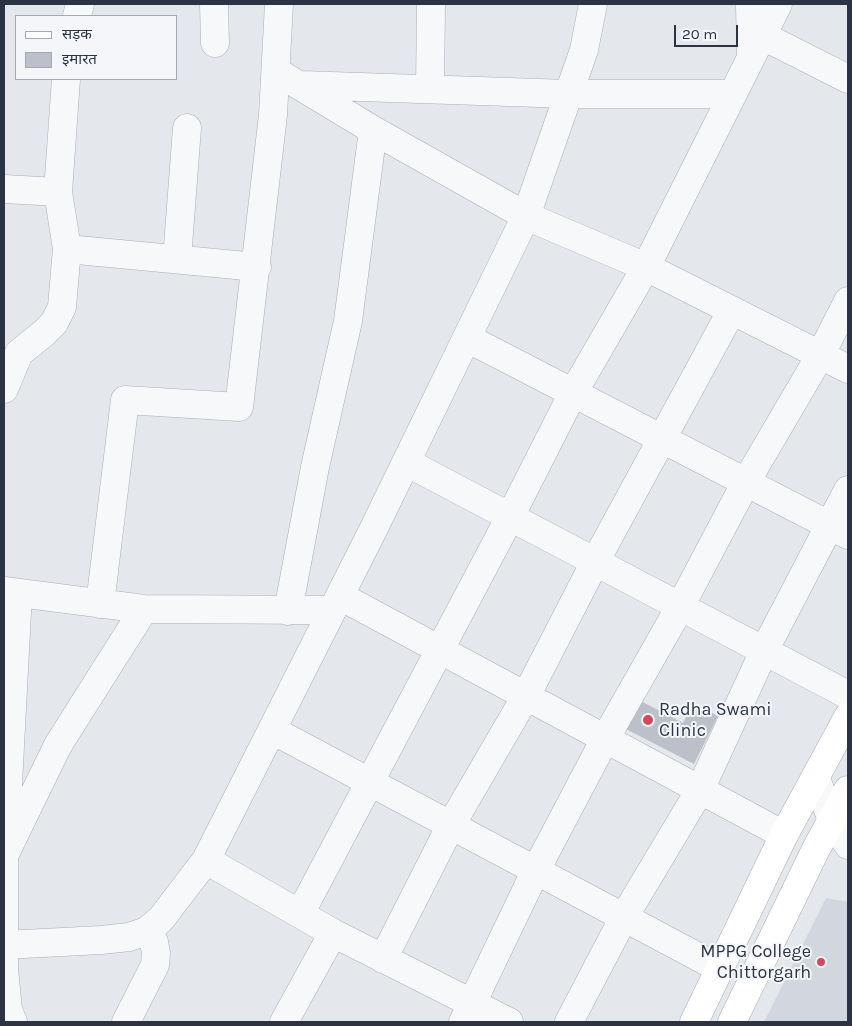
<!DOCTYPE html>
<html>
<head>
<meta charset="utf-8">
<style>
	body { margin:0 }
	#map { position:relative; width:852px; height:1026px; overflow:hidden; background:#e4e7ec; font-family:Karla,"Noto Sans Devanagari",sans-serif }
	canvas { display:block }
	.frame { position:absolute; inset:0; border:5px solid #2b3445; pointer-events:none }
	.legend { position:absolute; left:15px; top:15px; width:162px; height:65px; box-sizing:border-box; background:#f4f6f9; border:1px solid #a4a8b1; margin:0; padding:6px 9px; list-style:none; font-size:15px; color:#2b3445 }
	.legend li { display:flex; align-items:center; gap:10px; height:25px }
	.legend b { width:25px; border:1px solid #a4a8b1 }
	.scale { position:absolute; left:674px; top:25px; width:64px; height:22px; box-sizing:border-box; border:2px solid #2b3445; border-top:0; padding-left:6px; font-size:15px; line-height:18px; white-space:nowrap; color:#2b3445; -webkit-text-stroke:4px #f4f6f9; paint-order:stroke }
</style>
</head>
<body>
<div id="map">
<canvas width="852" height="1026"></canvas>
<div class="frame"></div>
<ul class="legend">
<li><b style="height:6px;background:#fff"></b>सड़क</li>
<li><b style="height:14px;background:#bbc0ca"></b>इमारत</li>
</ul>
<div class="scale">20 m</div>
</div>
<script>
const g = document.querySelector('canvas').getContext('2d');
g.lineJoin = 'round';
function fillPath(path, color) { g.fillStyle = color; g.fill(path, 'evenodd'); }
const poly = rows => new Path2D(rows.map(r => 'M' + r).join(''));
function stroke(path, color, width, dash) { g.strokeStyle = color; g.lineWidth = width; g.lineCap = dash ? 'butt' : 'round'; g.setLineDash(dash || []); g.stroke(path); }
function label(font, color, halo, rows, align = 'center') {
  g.font = font + ' Karla,sans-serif'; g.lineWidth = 4; g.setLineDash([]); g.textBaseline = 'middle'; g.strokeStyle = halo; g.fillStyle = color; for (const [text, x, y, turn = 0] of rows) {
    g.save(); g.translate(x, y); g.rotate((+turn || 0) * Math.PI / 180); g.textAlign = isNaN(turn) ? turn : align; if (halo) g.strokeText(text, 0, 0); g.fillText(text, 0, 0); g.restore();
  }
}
fillPath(poly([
	[826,898,848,902,848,1022,764,1022]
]), '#d2d6de');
fillPath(poly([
	[635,698,683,723,693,703,718,716,694,764,620,726]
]), '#bbc0ca');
const minor = poly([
	[214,4,215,43],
	[750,4,751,52],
	[77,16,80,4],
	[761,35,848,79],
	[277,72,373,130,526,216,646,267,848,369],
	[301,85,569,94,732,94],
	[430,89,431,4],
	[4,189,58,192],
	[67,249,257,267],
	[177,259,187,128],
	[467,338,848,535],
	[4,389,19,353,44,333,54,323,62,307,67,249,58,192,66,79],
	[406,462,848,695],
	[4,591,144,609,332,610],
	[340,596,784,835],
	[100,604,125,400,239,407,273,115,279,4],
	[288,611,315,467,348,321,373,130],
	[272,730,719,968],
	[816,779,832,820,848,845],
	[5,842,18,593],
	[206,860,333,933,509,1022],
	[300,914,510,517,573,393,646,267,778,4],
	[4,945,101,940,129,937,147,931,161,919,206,860,373,530,526,216,584,50,593,4],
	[383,959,451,825,526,696,595,562,732,310],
	[13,1022,8,1010,4,968,4,856,58,745,144,609],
	[126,1022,155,965,156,953,154,942,147,931],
	[284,1022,333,933],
	[463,1022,536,870,605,739,680,607,746,482,821,354,848,301],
	[569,1022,624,917,700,790,764,651,848,490]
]);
const major = poly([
	[694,1022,784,835,848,717],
	[732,1022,815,851,848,790]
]);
stroke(minor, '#a9aeb7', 29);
stroke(major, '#a3abb8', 29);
stroke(minor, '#f7f8fa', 28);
stroke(major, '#fff', 28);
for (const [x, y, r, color] of [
	[648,720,6,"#d1495b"],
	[821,962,5,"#d1495b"]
]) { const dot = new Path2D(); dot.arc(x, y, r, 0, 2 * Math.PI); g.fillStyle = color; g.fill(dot); stroke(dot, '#f4f6f9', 2); }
label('18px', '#2b3445', '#f4f6f9', [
	["Radha Swami",659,710],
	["Clinic",659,731],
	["MPPG College",811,952,"right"],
	["Chittorgarh",811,973,"right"]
], 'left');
</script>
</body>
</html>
